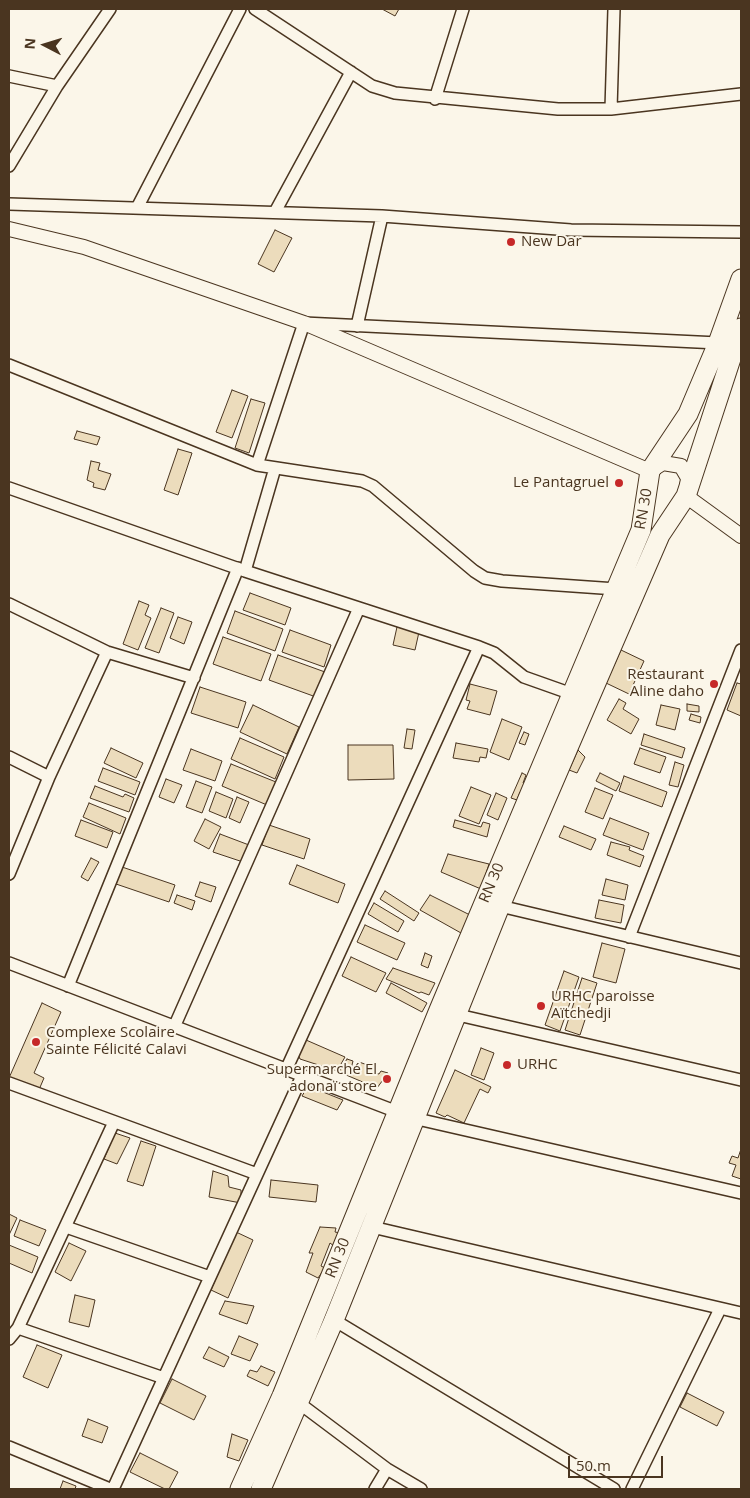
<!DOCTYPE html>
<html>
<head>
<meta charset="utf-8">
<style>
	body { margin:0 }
	#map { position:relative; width:750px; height:1498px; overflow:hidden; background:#fbf6e9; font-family:"Open Sans",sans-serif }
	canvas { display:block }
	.frame { position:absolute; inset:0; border:10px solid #4a3520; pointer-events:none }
	.north { position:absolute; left:20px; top:20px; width:50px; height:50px; -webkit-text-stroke:4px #fbf6e9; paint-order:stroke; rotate:275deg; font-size:14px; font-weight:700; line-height:20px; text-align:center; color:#4a3520 }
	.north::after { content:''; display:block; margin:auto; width:18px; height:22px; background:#4a3520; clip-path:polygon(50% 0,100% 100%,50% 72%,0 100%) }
	.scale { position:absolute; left:568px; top:1456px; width:95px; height:22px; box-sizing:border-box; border:2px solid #4a3520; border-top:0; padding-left:6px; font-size:15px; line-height:18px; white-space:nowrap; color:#4a3520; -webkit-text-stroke:4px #fbf6e9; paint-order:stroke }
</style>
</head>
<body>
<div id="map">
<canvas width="750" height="1498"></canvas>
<div class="frame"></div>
<div class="north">N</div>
<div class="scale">50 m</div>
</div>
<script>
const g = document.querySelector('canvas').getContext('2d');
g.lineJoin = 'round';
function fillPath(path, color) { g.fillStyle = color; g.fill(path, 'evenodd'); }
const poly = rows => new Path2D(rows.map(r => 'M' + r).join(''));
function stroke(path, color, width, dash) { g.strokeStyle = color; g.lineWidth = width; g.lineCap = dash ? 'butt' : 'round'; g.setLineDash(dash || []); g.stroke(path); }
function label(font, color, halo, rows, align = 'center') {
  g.font = font + ' "Open Sans",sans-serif'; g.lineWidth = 4; g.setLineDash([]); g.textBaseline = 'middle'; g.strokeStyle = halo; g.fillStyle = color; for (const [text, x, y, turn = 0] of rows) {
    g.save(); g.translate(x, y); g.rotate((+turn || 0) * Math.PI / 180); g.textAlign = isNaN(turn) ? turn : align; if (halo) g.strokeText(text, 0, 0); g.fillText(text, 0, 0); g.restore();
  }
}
const building = poly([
	[382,9,399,9,395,16,382,9],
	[275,230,292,238,274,272,258,264,275,230],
	[232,390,248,396,232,438,216,432,232,390],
	[251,399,265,403,249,453,235,448,251,399],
	[77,431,100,437,97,445,74,439,77,431],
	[178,449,192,453,178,495,164,490,178,449],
	[91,461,100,463,98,470,111,474,105,490,93,487,94,483,87,480,91,461],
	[250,593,291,608,285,625,243,610,250,593],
	[139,601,149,605,145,615,151,618,138,650,123,644,139,601],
	[161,608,174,613,159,653,145,648,161,608],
	[235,611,283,629,275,651,227,633,235,611],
	[178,617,192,622,184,644,170,638,178,617],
	[397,627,419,632,415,650,393,645,397,627],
	[290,630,331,645,324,667,282,652,290,630],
	[223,637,271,654,261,681,213,664,223,637],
	[621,650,644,661,629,694,606,683,621,650],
	[278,655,325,672,316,697,269,680,278,655],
	[737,683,741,684,741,716,727,710,737,683],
	[470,684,497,691,490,715,467,709,470,701,466,700,470,684],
	[200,687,246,702,238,728,191,713,200,687],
	[619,699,626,703,623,709,639,719,631,734,607,720,619,699],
	[687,704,699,706,699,712,687,711,687,704],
	[253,705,299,727,287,754,240,732,253,705],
	[661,705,680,709,675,730,656,725,661,705],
	[691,714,701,717,700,723,689,720,691,714],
	[502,719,522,727,509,760,490,752,502,719],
	[407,729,415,730,412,749,404,748,407,729],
	[524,732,529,734,525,745,519,743,524,732],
	[644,734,685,748,682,758,641,745,644,734],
	[240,738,284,757,275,779,231,759,240,738],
	[456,743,488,749,486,758,480,757,479,762,453,758,456,743],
	[348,745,393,745,394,779,348,780,348,745],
	[111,748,143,763,136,778,104,763,111,748],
	[640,748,666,757,660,773,634,764,640,748],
	[191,749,222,761,215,781,183,770,191,749],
	[578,750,585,757,577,773,569,770,578,750],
	[675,762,684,765,678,787,669,785,675,762],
	[231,764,276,782,267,805,222,786,231,764],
	[103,768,140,782,135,795,98,781,103,768],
	[522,773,526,775,523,783,528,785,524,794,520,792,517,800,511,798,522,773],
	[600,773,620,783,616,791,596,781,600,773],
	[624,776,667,792,662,807,619,791,624,776],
	[166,779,182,785,174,803,159,797,166,779],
	[196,781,212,787,202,813,186,807,196,781],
	[95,786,123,797,125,794,134,798,129,812,90,798,95,786],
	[471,787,491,795,479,824,459,816,471,787],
	[595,788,613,795,603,819,585,812,595,788],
	[216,792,233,799,226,818,209,811,216,792],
	[496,793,507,798,498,820,487,815,496,793],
	[237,797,249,802,240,823,229,818,237,797],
	[89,803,126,818,120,834,83,817,89,803],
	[610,818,649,833,643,850,603,835,610,818],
	[205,819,221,827,209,849,194,841,205,819],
	[81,820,113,832,107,848,75,836,81,820],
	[455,820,481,827,483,822,490,824,487,837,453,827,455,820],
	[269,825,310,839,304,859,262,845,269,825],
	[564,826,596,839,591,850,559,837,564,826],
	[220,834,249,845,243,862,213,852,220,834],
	[611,842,630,847,629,850,644,856,640,867,607,855,611,842],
	[448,854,489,864,481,889,441,872,448,854],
	[91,858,99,862,88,881,81,877,91,858],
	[297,865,345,884,338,903,289,884,297,865],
	[122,867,175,885,169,902,116,884,122,867],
	[606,879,628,885,625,900,602,895,606,879],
	[200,882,216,887,211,902,195,896,200,882],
	[385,891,419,913,414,921,380,899,385,891],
	[177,895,195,901,192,910,174,903,177,895],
	[430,895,472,916,461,933,420,910,430,895],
	[599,900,624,905,621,923,595,918,599,900],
	[374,903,404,921,398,932,368,914,374,903],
	[365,925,405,943,397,960,357,942,365,925],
	[602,943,625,949,616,983,593,977,602,943],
	[425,953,432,956,428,968,421,965,425,953],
	[351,957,386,973,376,992,342,976,351,957],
	[393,968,435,983,429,995,421,992,419,993,386,979,393,968],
	[564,971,579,977,560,1031,545,1025,564,971],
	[582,978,597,983,580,1035,565,1030,582,978],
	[391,983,427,1003,422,1012,386,993,391,983],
	[42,1003,61,1012,34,1073,44,1078,38,1092,9,1078,42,1003],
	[306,1040,345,1057,337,1071,300,1059,297,1052,306,1040],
	[481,1048,494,1053,484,1080,471,1075,481,1048],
	[347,1059,353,1061,351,1069,355,1070,359,1062,376,1068,374,1073,379,1074,381,1071,388,1073,377,1088,339,1072,347,1059],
	[455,1070,491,1087,488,1093,480,1089,464,1123,447,1115,445,1117,436,1113,455,1070],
	[308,1086,343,1100,337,1110,302,1096,308,1086],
	[115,1133,130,1138,117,1164,104,1159,115,1133],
	[141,1141,156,1146,143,1186,127,1181,141,1141],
	[741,1149,741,1179,732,1176,736,1165,729,1163,732,1156,738,1158,741,1149],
	[213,1171,228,1176,229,1187,241,1190,241,1203,209,1197,213,1171],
	[271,1180,318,1185,316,1202,269,1197,271,1180],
	[9,1214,17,1218,9,1235,9,1214],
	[20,1220,46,1230,39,1246,14,1236,20,1220],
	[320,1227,336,1228,335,1232,340,1233,334,1246,330,1243,321,1266,325,1268,318,1278,306,1272,313,1253,309,1253,320,1227],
	[236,1232,253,1240,228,1298,211,1290,236,1232],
	[69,1243,86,1251,71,1281,55,1272,69,1243],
	[9,1245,38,1257,32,1273,9,1263,9,1245],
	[75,1295,95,1300,89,1327,69,1322,75,1295],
	[225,1301,254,1306,247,1324,219,1314,225,1301],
	[239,1336,258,1344,250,1361,231,1354,239,1336],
	[37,1345,62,1355,48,1388,23,1377,37,1345],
	[209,1347,229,1357,224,1367,203,1358,209,1347],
	[261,1366,275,1372,268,1386,247,1376,250,1370,257,1372,261,1366],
	[172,1379,206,1396,194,1420,160,1403,172,1379],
	[687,1393,724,1412,717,1426,680,1407,687,1393],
	[88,1419,108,1427,102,1443,82,1436,88,1419],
	[232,1434,248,1440,239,1461,227,1457,232,1434],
	[140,1453,178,1472,169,1489,165,1489,130,1472,140,1453],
	[63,1481,76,1486,75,1489,60,1489,63,1481]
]);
fillPath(building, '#ecdcbc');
stroke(building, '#4a3520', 1);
const minor = poly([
	[255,9,372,86,395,93,558,109,611,109,741,94],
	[9,76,57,86],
	[435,99,463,9],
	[611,109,614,9],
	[9,166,57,86,110,9],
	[9,204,382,216,571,230,741,232],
	[137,208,240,9],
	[275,212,351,72],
	[357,326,382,216],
	[9,365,257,465,362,481,373,486,474,571,485,578,502,581,616,589],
	[257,465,304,323,718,343],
	[9,488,245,571,479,647,494,653,524,677,572,694],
	[245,571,275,468],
	[9,604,107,652,194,678],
	[9,757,49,777],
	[9,874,49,777,107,652],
	[500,906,741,963],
	[629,937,741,650],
	[9,963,413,1118,741,1193],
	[68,986,238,568],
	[458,1015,741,1080],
	[175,1025,359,608],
	[286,1070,479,647],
	[9,1083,257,1174],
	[66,1227,210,1277],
	[372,1227,741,1313],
	[334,1320,614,1489],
	[18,1328,164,1378],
	[9,1339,18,1328,114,1122],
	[299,1403,387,1469,421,1489],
	[9,1447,110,1489],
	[113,1489,302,1076],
	[375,1489,387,1469],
	[632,1489,720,1309]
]);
const tertiary = poly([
	[9,229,84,247,304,323,650,471,663,463,681,466,688,478,686,496,741,536]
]);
const primary = poly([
	[240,1489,282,1396,439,1010,641,530,650,471,688,414,718,343,741,279],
	[261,1489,334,1320,500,906,589,699,660,535,686,496,741,328]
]);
stroke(minor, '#4a3520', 14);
stroke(tertiary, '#4a3520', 16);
stroke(primary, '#4a3520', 21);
stroke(minor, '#fbf6e9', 11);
stroke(tertiary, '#fbf6e9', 14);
stroke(primary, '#fbf6e9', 19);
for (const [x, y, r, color] of [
	[511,242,5,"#c62828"],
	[619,483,5,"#c62828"],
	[714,684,5,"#c62828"],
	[541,1006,5,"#c62828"],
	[36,1042,5,"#c62828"],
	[507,1065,5,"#c62828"],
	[387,1079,5,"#c62828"]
]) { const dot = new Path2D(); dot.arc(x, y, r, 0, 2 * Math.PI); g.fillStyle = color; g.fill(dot); stroke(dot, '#fbf6e9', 2); }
label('15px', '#4a3520', '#fbf6e9', [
	["New Dar",521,242],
	["Le Pantagruel",609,483,"right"],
	["Restaurant",704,675,"right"],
	["Aline daho",704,692,"right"],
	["URHC paroisse",551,997],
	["Aïtchedji",551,1014],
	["Complexe Scolaire",46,1033],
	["Sainte Félicité Calavi",46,1050],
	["URHC",517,1065],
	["Supermarché El",377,1070,"right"],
	["adonaï store",377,1087,"right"]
], 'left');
label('15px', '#4a3520', '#fbf6e9', [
	["RN 30",644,509,-80],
	["RN 30",492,883,-67],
	["RN 30",338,1258,-68]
]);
</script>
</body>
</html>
